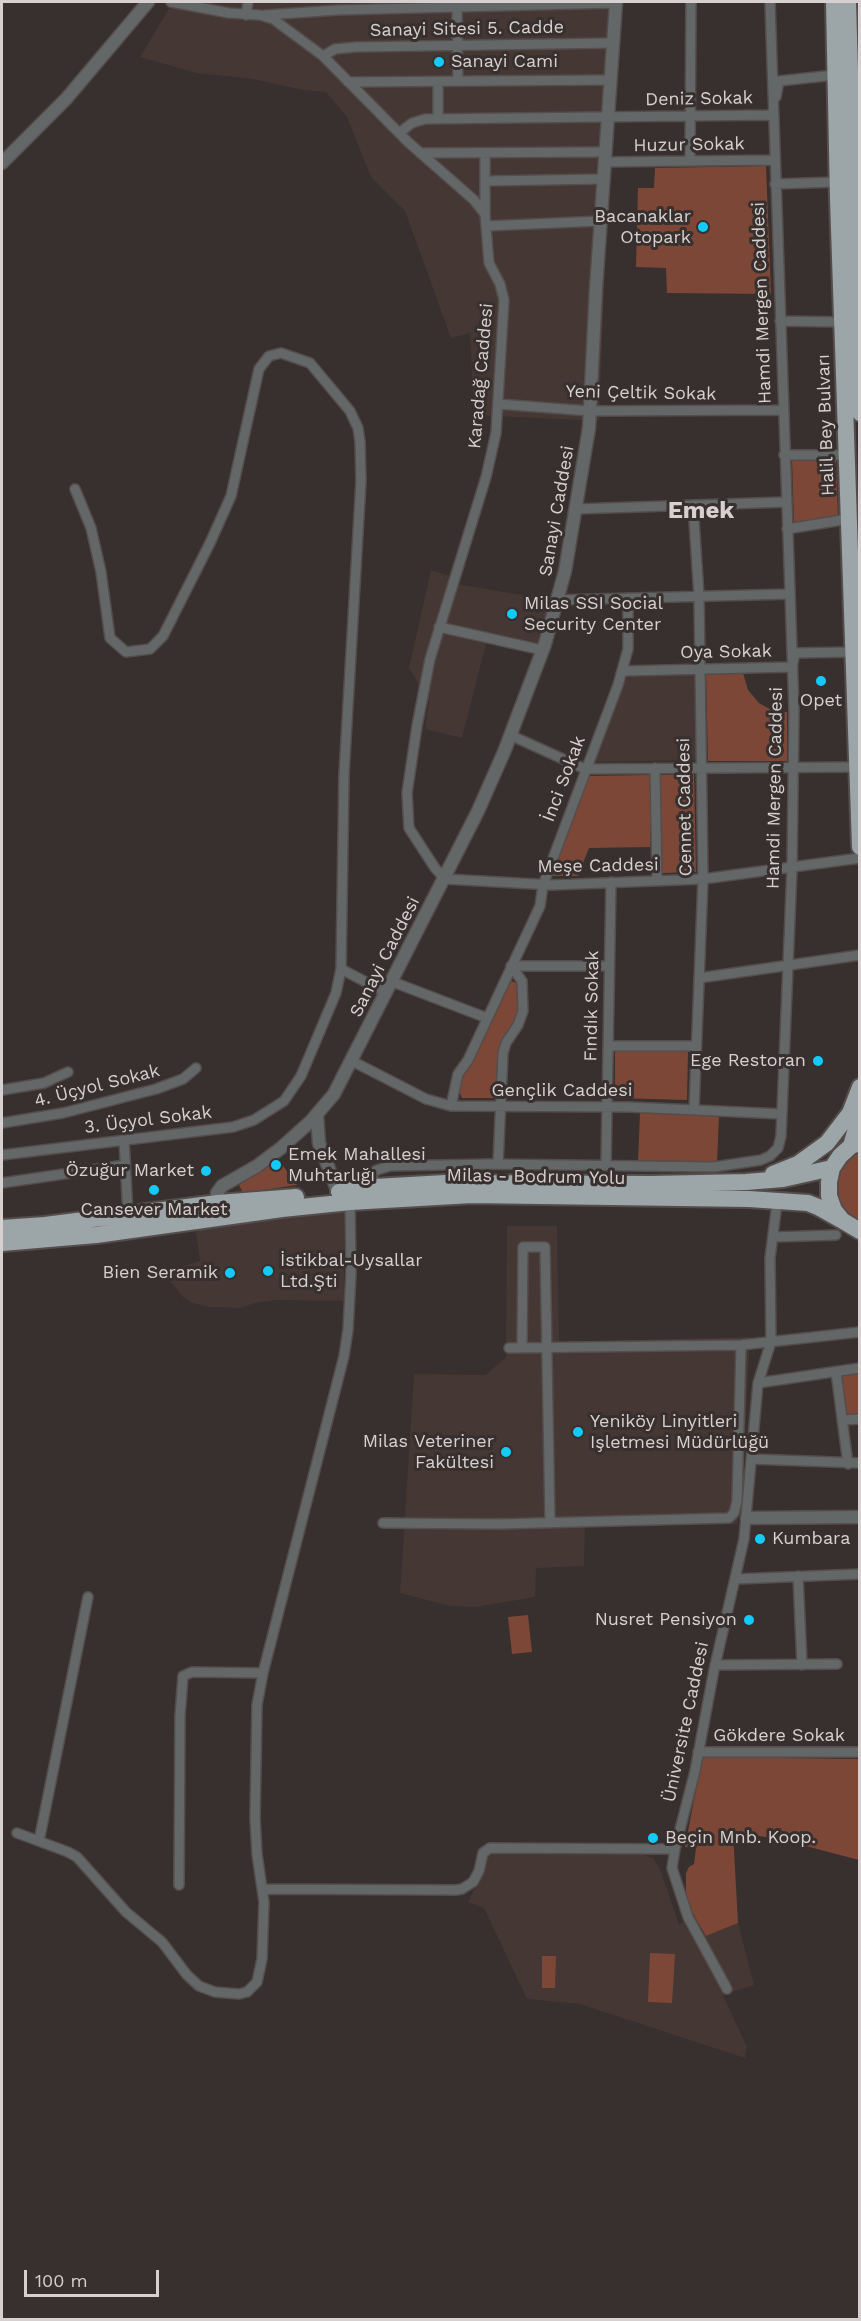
<!DOCTYPE html>
<html>
<head>
<meta charset="utf-8">
<style>
	body { margin:0 }
	#map { position:relative; width:861px; height:2321px; overflow:hidden; background:#37302e; font-family:"Work Sans",sans-serif }
	canvas { display:block }
	.frame { position:absolute; inset:0; border:3px solid #d6d1d0; pointer-events:none }
	.scale { position:absolute; left:24px; top:2270px; width:135px; height:27px; box-sizing:border-box; border:3px solid #d6d1d0; border-top:0; padding-left:8px; font-size:18px; line-height:21px; white-space:nowrap; color:#d6d1d0; -webkit-text-stroke:4px #37302e; paint-order:stroke }
</style>
</head>
<body>
<div id="map">
<canvas width="861" height="2321"></canvas>
<div class="frame"></div>
<div class="scale">100 m</div>
</div>
<script>
const g = document.querySelector('canvas').getContext('2d');
g.lineJoin = 'round';
function fillPath(path, color) { g.fillStyle = color; g.fill(path, 'evenodd'); }
const poly = rows => new Path2D(rows.map(r => 'M' + r).join(''));
function stroke(path, color, width, dash) { g.strokeStyle = color; g.lineWidth = width; g.lineCap = dash ? 'butt' : 'round'; g.setLineDash(dash || []); g.stroke(path); }
function label(font, color, halo, rows, align = 'center') {
  g.font = font + ' "Work Sans",sans-serif'; g.lineWidth = 6; g.setLineDash([]); g.textBaseline = 'middle'; g.strokeStyle = halo; g.fillStyle = color; for (const [text, x, y, turn = 0] of rows) {
    g.save(); g.translate(x, y); g.rotate((+turn || 0) * Math.PI / 180); g.textAlign = isNaN(turn) ? turn : align; if (halo) g.strokeText(text, 0, 0); g.fillText(text, 0, 0); g.restore();
  }
}
fillPath(poly([
	[173,2,621,2,612,83,599,421,474,415,470,333,451,338,405,211,371,177,347,117,326,92,303,90,253,79,196,73,140,57],
	[431,570,450,576,434,629,486,644,462,738,425,729,429,701,409,668],
	[456,584,552,600,538,644,444,623],
	[695,674,697,760,595,762,627,675],
	[344,1206,344,1301,277,1300,255,1303,240,1308,210,1307,192,1303,183,1297,163,1272,200,1261,195,1226],
	[507,1226,557,1226,559,1342,750,1337,742,1490,737,1524,585,1527,584,1566,536,1568,535,1597,476,1607,450,1606,400,1593,414,1374,486,1375,506,1357],
	[487,1852,645,1855,654,1859,660,1869,679,1924,695,1917,706,1936,738,1923,754,1985,723,1995,747,2047,745,2058,580,2004,527,1999,484,1908,468,1902,482,1874]
]), '#453733');
fillPath(poly([
	[766,166,771,294,667,293,666,268,636,267,638,188,654,188,655,168],
	[792,459,836,459,838,516,794,523],
	[743,673,748,690,759,703,773,711,787,712,787,761,708,761,706,674],
	[694,774,696,872,662,873,660,775],
	[650,775,650,847,589,848,578,876,550,876,588,776],
	[511,981,519,984,519,1010,513,1026,506,1033,502,1041,498,1098,462,1098,459,1091,460,1082,475,1057],
	[688,1051,687,1100,615,1098,615,1052],
	[640,1113,719,1116,717,1162,638,1162],
	[859,1148,859,1224,842,1210,836,1197,837,1170],
	[278,1159,297,1185,243,1193,239,1185],
	[859,1368,859,1419,842,1420,836,1372],
	[528,1615,532,1652,512,1654,508,1617],
	[702,1757,859,1759,859,1860,779,1839,733,1832,738,1923,706,1936,692,1912,686,1893,686,1873,689,1867,694,1864,696,1848,685,1847],
	[650,1953,675,1954,672,2003,648,2002],
	[542,1956,556,1956,555,1988,542,1988]
]), '#7d4737');
const minor = poly([
	[171,2,229,13,260,15,273,19,323,56,408,142,474,200,485,214,489,263,500,284,504,300,496,433,486,477,430,659,417,726,407,793,409,828,435,868,445,879,552,885,703,879,860,858],
	[457,7,458,81],
	[246,15,248,2],
	[265,15,338,10,616,3],
	[323,56,335,49,356,47,613,43],
	[348,82,610,80],
	[438,82,438,118],
	[776,97,779,81,835,75],
	[399,133,412,123,425,119,773,115,773,111],
	[420,153,605,152],
	[690,161,691,2],
	[604,162,774,160],
	[485,181,603,179],
	[775,184,837,182],
	[485,214,485,153],
	[486,226,601,221],
	[780,321,842,322],
	[498,404,590,411,783,410],
	[784,455,846,455],
	[693,505,699,596,703,879,694,1110],
	[576,509,786,502],
	[787,529,848,519],
	[558,600,790,594],
	[439,627,542,650],
	[623,671,792,667,795,653,853,652],
	[510,735,585,769,857,767],
	[655,768,657,881],
	[511,966,609,966],
	[341,969,387,993],
	[699,978,860,955],
	[393,982,487,1018],
	[608,1046,696,1046],
	[352,1061,426,1099,451,1106,629,1107,782,1114],
	[2,1090,44,1083,68,1072],
	[451,1106,458,1074,468,1060,540,906,543,885,618,685,628,649,628,598],
	[2,1123,63,1113,156,1089,183,1079,196,1068],
	[124,1139,128,1215],
	[2,1155,233,1127,254,1120,284,1101,301,1076,336,993,341,969,344,774,361,481,360,442,358,428,350,411,310,363,281,353,269,356,259,369,231,496,210,543,163,636,150,649,126,652,110,638,101,572,91,528,75,489],
	[498,1164,503,1053,506,1043,518,1025,523,1011,522,981,511,966],
	[606,1166,611,882],
	[2,1183,125,1165],
	[375,1187,372,1173,377,1170,390,1166,491,1164,714,1167,761,1160,770,1156,778,1148,781,1136,792,868,794,710,770,2],
	[774,1237,836,1235],
	[509,1348,741,1345,860,1332],
	[522,1348,523,1247,545,1247,550,1523],
	[836,1372,848,1464],
	[758,1383,860,1368],
	[842,1420,860,1419],
	[751,1459,860,1463],
	[383,1523,499,1524,729,1518,734,1513,737,1501,741,1345],
	[798,1576,802,1665],
	[736,1579,860,1574],
	[715,1665,837,1664],
	[698,1752,860,1752],
	[17,1833,68,1852,77,1857,126,1912,162,1942,187,1975,199,1986,215,1992,239,1994,247,1992,257,1982,262,1959,264,1902,257,1854,255,1818,257,1705,263,1673,344,1356,348,1330,351,1274,350,1202],
	[39,1841,88,1597],
	[179,1885,180,1716,183,1676,192,1672,263,1673],
	[263,1889,456,1890,462,1889,473,1882,479,1871,483,1853,490,1848,675,1849],
	[727,1989,688,1917,672,1868,675,1849,695,1771,714,1670,744,1539,758,1383,771,1342,770,1258,776,1211]
]);
const tertiary = poly([
	[2,163,66,99,148,2],
	[317,1115,319,1143,338,1192],
	[218,1203,217,1193,222,1186,257,1166,281,1148,311,1121,334,1094,478,811,504,752,545,644,565,571,589,428,596,288,616,2],
	[747,1518,860,1517]
]);
const trunk = poly([
	[834,2,838,199,860,847],
	[848,2,860,413],
	[860,1143,851,1146,840,1156,832,1168,829,1182,829,1196,834,1210,843,1221,860,1231],
	[851,1146,860,1115],
	[773,1174,798,1164,827,1143,850,1113,860,1087],
	[339,1192,375,1187,445,1183,651,1184,746,1182,783,1179,832,1168],
	[2,1228,45,1225,218,1203,296,1197],
	[2,1243,96,1235,282,1209,350,1202,472,1195,749,1199,808,1203,818,1207,843,1221]
]);
stroke(minor, '#544d4b', 12);
stroke(tertiary, '#544d4b', 15);
stroke(trunk, '#544d4b', 20);
stroke(minor, '#636768', 9);
stroke(tertiary, '#636768', 12);
stroke(trunk, '#9ca5a8', 16);
for (const [x, y, r, color] of [
	[439,62,6,"#14cafb"],
	[703,227,6,"#14cafb"],
	[512,614,6,"#14cafb"],
	[821,681,6,"#14cafb"],
	[818,1061,6,"#14cafb"],
	[276,1165,6,"#14cafb"],
	[206,1171,6,"#14cafb"],
	[154,1190,6,"#14cafb"],
	[268,1271,6,"#14cafb"],
	[230,1273,6,"#14cafb"],
	[578,1432,6,"#14cafb"],
	[506,1452,6,"#14cafb"],
	[760,1539,6,"#14cafb"],
	[749,1620,6,"#14cafb"],
	[653,1838,6,"#14cafb"]
]) { const dot = new Path2D(); dot.arc(x, y, r, 0, 2 * Math.PI); g.fillStyle = color; g.fill(dot); stroke(dot, '#37302e', 2); }
label('18px', '#d6d1d0', '#37302e', [
	["Sanayi Sitesi 5. Cadde",467,29,-1],
	["Deniz Sokak",699,99,-1],
	["Huzur Sokak",689,145,-1],
	["Hamdi Mergen Caddesi",762,303,-92],
	["Karadağ Caddesi",481,376,-85],
	["Yeni Çeltik Sokak",641,393,1],
	["Halil Bey Bulvarı",826,425,-92],
	["Sanayi Caddesi",557,511,-80],
	["Oya Sokak",726,652,-1],
	["İnci Sokak",564,779,-69],
	["Hamdi Mergen Caddesi",775,788,-89],
	["Cennet Caddesi",685,807,-91],
	["Meşe Caddesi",598,866,-1],
	["Sanayi Caddesi",385,957,-63],
	["Fındık Sokak",592,1006,-89],
	["4. Üçyol Sokak",97,1086,-14],
	["Gençlik Caddesi",562,1091],
	["3. Üçyol Sokak",148,1120,-7],
	["Milas - Bodrum Yolu",536,1177,1],
	["Üniversite Caddesi",686,1722,-78],
	["Gökdere Sokak",779,1736]
]);
label('18px', '#d6d1d0', '#37302e', [
	["Sanayi Cami",451,62],
	["Bacanaklar",691,217,"right"],
	["Otopark",691,238,"right"],
	["Milas SSI Social",524,604],
	["Security Center",524,625],
	["Opet",821,701,"center"],
	["Ege Restoran",806,1061,"right"],
	["Emek Mahallesi",288,1155],
	["Muhtarlığı",288,1176],
	["Özuğur Market",194,1171,"right"],
	["Cansever Market",154,1210,"center"],
	["İstikbal-Uysallar",280,1261],
	["Ltd.Şti",280,1282],
	["Bien Seramik",218,1273,"right"],
	["Yeniköy Linyitleri",590,1422],
	["Işletmesi Müdürlüğü",590,1443],
	["Milas Veteriner",494,1442,"right"],
	["Fakültesi",494,1463,"right"],
	["Kumbara",772,1539],
	["Nusret Pensiyon",737,1620,"right"],
	["Beçin Mnb. Koop.",665,1838]
], 'left');
label('bold 24px', '#d6d1d0', '#37302e', [
	["Emek",701,511]
]);
</script>
</body>
</html>
